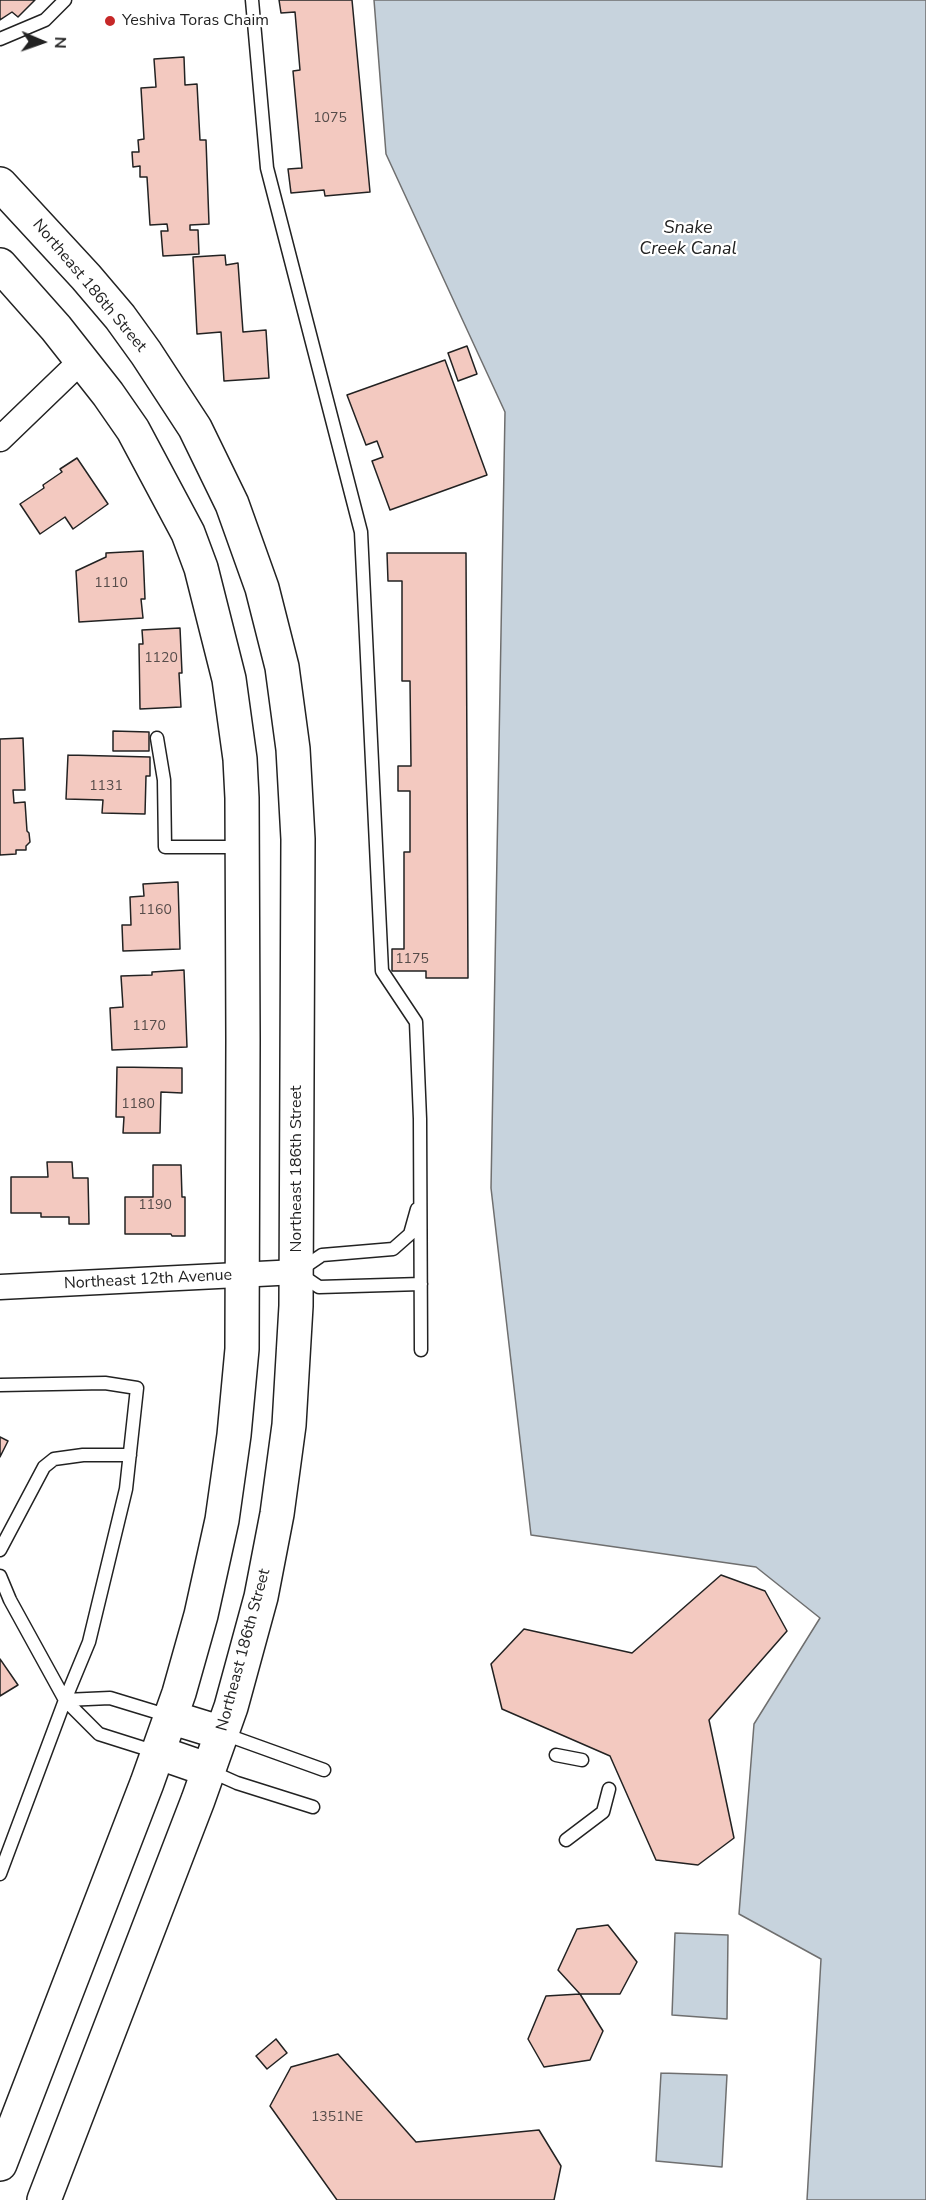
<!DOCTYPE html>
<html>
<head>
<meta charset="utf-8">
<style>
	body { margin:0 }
	#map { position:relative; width:926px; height:2200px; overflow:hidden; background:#fff; font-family:"Nunito Sans",sans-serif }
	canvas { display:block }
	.north { position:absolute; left:12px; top:12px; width:60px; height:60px; -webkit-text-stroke:4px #fff; paint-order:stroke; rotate:92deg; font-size:16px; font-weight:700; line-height:24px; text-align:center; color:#222 }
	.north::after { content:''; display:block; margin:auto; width:21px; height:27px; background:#222; clip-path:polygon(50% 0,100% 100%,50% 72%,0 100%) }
</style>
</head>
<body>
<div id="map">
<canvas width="926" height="2200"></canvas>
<div class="north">N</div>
</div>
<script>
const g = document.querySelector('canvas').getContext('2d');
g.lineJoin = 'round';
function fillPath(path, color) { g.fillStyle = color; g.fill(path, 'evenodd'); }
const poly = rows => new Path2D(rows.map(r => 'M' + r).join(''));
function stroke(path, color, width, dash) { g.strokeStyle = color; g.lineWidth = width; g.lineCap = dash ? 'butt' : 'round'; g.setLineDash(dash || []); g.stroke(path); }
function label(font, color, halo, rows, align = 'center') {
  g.font = font + ' "Nunito Sans",sans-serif'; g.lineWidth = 4.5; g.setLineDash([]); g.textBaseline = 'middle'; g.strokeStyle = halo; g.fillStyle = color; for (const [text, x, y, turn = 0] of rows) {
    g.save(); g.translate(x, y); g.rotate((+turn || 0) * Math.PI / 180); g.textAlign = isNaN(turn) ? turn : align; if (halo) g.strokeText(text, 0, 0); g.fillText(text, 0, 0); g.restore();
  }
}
const water = poly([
	[374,0,926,0,926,2200,807,2200,821,1959,739,1914,754,1724,820,1618,756,1567,531,1535,491,1188,505,412,386,154,374,0],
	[675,1933,728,1935,727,2019,672,2015,675,1933],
	[661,2073,727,2075,722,2167,656,2161,661,2073]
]);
fillPath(water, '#c7d3dd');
stroke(water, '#6f6f6f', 1.5);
const building = poly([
	[0,0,35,0,18,17,12,12,0,20,0,0],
	[279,0,352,0,370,192,325,196,324,190,291,193,288,169,302,168,293,71,300,70,295,12,281,13,279,0],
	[184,57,185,85,197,84,200,140,206,140,209,224,190,225,190,230,198,230,199,254,163,256,161,231,168,231,167,224,150,225,147,177,140,177,140,166,133,167,132,152,139,152,138,140,144,139,141,88,156,87,154,59,184,57],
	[225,255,226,265,238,263,243,332,266,330,269,378,224,381,221,332,197,334,193,257,225,255],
	[467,346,477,374,458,381,448,353,467,346],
	[445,360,487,475,390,510,372,461,383,457,377,441,366,445,347,395,445,360],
	[77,458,108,504,73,529,65,517,40,534,20,504,44,488,43,485,62,472,60,469,77,458],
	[143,551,145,599,141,599,143,618,79,622,76,571,106,557,106,553,143,551],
	[387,553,466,553,468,978,426,978,426,971,392,971,392,949,404,949,404,852,410,852,410,791,398,791,398,766,411,766,410,681,402,681,402,581,388,581,387,553],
	[180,628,182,673,179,673,181,707,140,709,139,644,143,644,142,630,180,628],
	[113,731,149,732,149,751,113,751,113,731],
	[23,738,25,790,13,790,14,803,25,802,27,831,29,833,30,842,26,846,26,850,16,850,16,854,0,855,0,739,23,738],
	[68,755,150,757,150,776,146,776,145,814,102,813,103,800,66,799,68,755],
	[178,882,180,949,123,951,122,925,131,925,130,897,144,896,143,884,178,882],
	[184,970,187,1047,112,1050,110,1008,123,1007,121,976,152,975,152,972,184,970],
	[117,1067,182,1068,182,1093,161,1092,160,1133,123,1133,124,1117,116,1117,117,1067],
	[47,1162,72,1162,73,1178,88,1178,89,1224,69,1224,69,1217,41,1217,41,1213,11,1213,11,1177,48,1177,47,1162],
	[153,1165,181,1165,182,1197,185,1197,185,1236,172,1236,171,1234,125,1234,125,1197,153,1197,153,1165],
	[0,1437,8,1441,0,1457,0,1437],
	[721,1575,765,1591,787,1631,709,1720,734,1838,698,1865,656,1860,610,1756,502,1709,491,1664,524,1629,632,1653,721,1575],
	[0,1659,18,1685,0,1696,0,1659],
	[608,1925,637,1962,620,1994,580,1994,558,1970,577,1929,608,1925],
	[580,1994,603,2031,590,2060,544,2067,528,2039,546,1996,580,1994],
	[276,2039,287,2053,267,2069,256,2056,276,2039],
	[338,2054,416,2142,539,2130,561,2166,554,2200,337,2200,270,2106,291,2067,338,2054]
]);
fillPath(building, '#f3c9c0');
stroke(building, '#222', 1.5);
const service = poly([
	[252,0,267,168,361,532,382,971,416,1022,420,1119,421,1350],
	[0,39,45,20,65,0],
	[157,738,164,780,165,847,241,847],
	[417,1209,410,1234,393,1249,322,1255,297,1272,319,1287,421,1284],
	[0,1385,105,1383,137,1388,126,1489,89,1642,65,1700,0,1874],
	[0,1550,44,1467,54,1459,83,1455,130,1455],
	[0,1576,10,1600,65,1700,99,1734,156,1752],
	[65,1700,110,1698,169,1716],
	[224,1734,324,1770],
	[556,1755,582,1760],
	[210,1771,237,1783,313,1807],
	[566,1840,603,1812,609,1789]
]);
const minor = poly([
	[0,439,81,361],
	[0,1287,297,1272]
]);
const primary = poly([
	[0,184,86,277,120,317,146,353,195,428,232,504,262,588,282,667,293,749,298,839,296,1306,289,1425,277,1514,261,1597,231,1707,198,1800,44,2200],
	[0,265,56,328,108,394,133,430,188,533,201,568,229,679,240,759,242,798,243,1040,242,1349,234,1435,222,1520,201,1615,179,1693,147,1783,0,2164],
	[170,1717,222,1733],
	[157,1752,209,1770]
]);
stroke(service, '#222', 15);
stroke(minor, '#222', 27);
stroke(primary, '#222', 36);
stroke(service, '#fff', 12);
stroke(minor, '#fff', 24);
stroke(primary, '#fff', 33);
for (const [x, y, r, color] of [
	[110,21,6,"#c62828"]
]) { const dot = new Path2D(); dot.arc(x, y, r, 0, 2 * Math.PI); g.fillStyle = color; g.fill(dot); stroke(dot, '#fff', 2); }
label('14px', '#564c4a', null, [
	["1075",330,119],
	["1110",111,584],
	["1120",161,659],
	["1131",106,787],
	["1160",155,911],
	["1175",412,960],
	["1170",149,1027],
	["1180",138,1105],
	["1190",155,1206],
	["1351NE",337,2118]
]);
label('16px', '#222', '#fff', [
	["Yeshiva Toras Chaim",122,21]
], 'left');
label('16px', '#222', '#fff', [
	["Northeast 186th Street",89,286,50],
	["Northeast 186th Street",297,1169,-90],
	["Northeast 12th Avenue",148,1280,-3],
	["Northeast 186th Street",244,1650,-75]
]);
label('italic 18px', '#222', '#fff', [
	["Snake",688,229],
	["Creek Canal",688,250]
]);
</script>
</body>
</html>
